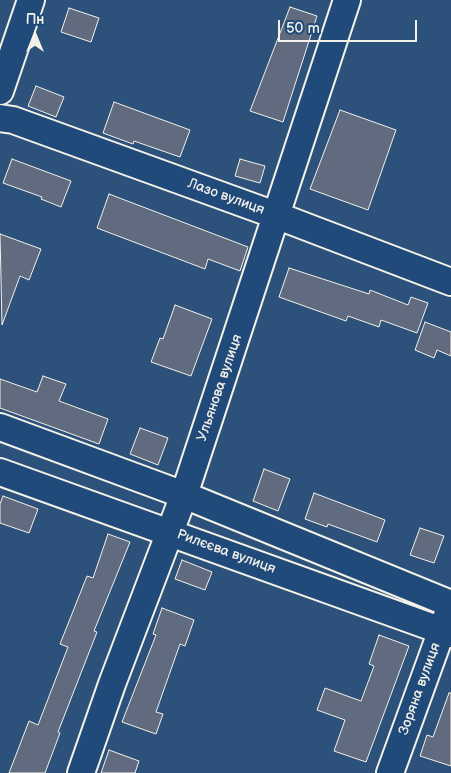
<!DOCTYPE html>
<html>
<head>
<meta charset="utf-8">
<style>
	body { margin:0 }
	#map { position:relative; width:451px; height:773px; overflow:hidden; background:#2c517b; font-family:"Balsamiq Sans",sans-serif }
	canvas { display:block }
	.north { position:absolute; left:10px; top:10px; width:50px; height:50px; -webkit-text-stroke:4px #1f4a7a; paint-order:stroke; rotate:0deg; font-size:14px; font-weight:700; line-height:20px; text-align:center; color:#f4f1e8 }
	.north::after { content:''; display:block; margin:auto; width:18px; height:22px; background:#f4f1e8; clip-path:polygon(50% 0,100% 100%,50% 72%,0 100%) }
	.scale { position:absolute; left:278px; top:20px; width:139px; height:22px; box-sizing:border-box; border:2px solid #f4f1e8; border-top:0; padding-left:6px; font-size:15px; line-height:18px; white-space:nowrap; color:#f4f1e8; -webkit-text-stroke:4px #1f4a7a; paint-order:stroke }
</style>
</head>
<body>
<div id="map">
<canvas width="451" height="773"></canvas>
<div class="north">Пн</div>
<div class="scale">50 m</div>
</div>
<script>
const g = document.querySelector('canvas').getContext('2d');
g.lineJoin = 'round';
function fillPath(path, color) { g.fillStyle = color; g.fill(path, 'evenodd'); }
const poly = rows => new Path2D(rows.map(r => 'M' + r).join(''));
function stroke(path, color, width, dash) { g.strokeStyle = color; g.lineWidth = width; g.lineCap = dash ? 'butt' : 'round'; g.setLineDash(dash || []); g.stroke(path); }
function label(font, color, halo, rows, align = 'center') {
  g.font = font + ' "Balsamiq Sans",sans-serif'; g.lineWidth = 4; g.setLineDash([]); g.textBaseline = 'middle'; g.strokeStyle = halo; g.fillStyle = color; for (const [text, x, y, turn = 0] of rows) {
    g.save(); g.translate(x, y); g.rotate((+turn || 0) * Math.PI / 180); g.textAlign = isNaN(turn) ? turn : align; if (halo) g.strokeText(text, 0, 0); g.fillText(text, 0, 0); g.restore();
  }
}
const building = poly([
	[290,7,317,16,283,122,250,111,290,7],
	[69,8,99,18,91,42,61,32,69,8],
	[36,86,64,97,56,117,28,106,36,86],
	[114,102,190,130,180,157,134,141,133,144,103,133,114,102],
	[340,110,396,130,368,210,310,189,340,110],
	[12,159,71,181,61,207,41,199,42,197,3,183,12,159],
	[240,159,265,166,260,183,235,176,240,159],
	[109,194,248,247,240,271,208,259,205,269,97,228,109,194],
	[0,234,41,249,29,280,20,276,2,325,0,234],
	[289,268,369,294,370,290,408,305,411,297,428,303,417,333,381,320,379,327,348,316,346,321,279,297,289,268],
	[175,305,212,319,191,376,151,362,160,338,163,339,175,305],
	[425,322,451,332,451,356,437,350,434,358,415,350,425,322],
	[43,376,66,384,59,401,108,419,99,444,0,408,0,379,37,392,43,376],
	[140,428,168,438,158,465,130,454,140,428],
	[264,469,290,479,278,511,253,501,264,469],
	[314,493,385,520,377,542,328,524,327,527,305,519,314,493],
	[3,496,38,509,29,533,0,523,0,504,3,496],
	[420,528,444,536,434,563,410,555,420,528],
	[108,534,130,542,94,631,97,632,58,732,60,733,45,773,9,773,29,721,38,725,68,647,60,644,87,576,93,578,108,534],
	[182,560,212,572,205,590,175,579,182,560],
	[162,608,194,620,185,646,180,644,156,712,163,714,156,734,122,722,156,635,153,634,162,608],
	[379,635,409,646,366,762,334,751,345,720,317,710,325,688,361,701,374,666,369,664,379,635],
	[449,693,451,693,451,766,420,756,427,735,433,737,449,693],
	[109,750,139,761,135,773,101,773,109,750]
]);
fillPath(building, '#606b80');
stroke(building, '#f4f1e8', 1);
const minor = poly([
	[0,91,31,0],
	[0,118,13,120,278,216,451,282],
	[0,427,184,495,451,604],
	[0,472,451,634],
	[81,773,112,684,184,495,347,0],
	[390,773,447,616]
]);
stroke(minor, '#f4f1e8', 30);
stroke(minor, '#1f4a7a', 26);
label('14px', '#f4f1e8', '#1f4a7a', [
	["Лазо вулиця",226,197,20],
	["Ульянова вулиця",220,388,-71],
	["Рилєєва вулиця",226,552,20],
	["Зоряна вулиця",420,689,-70]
]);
</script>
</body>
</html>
